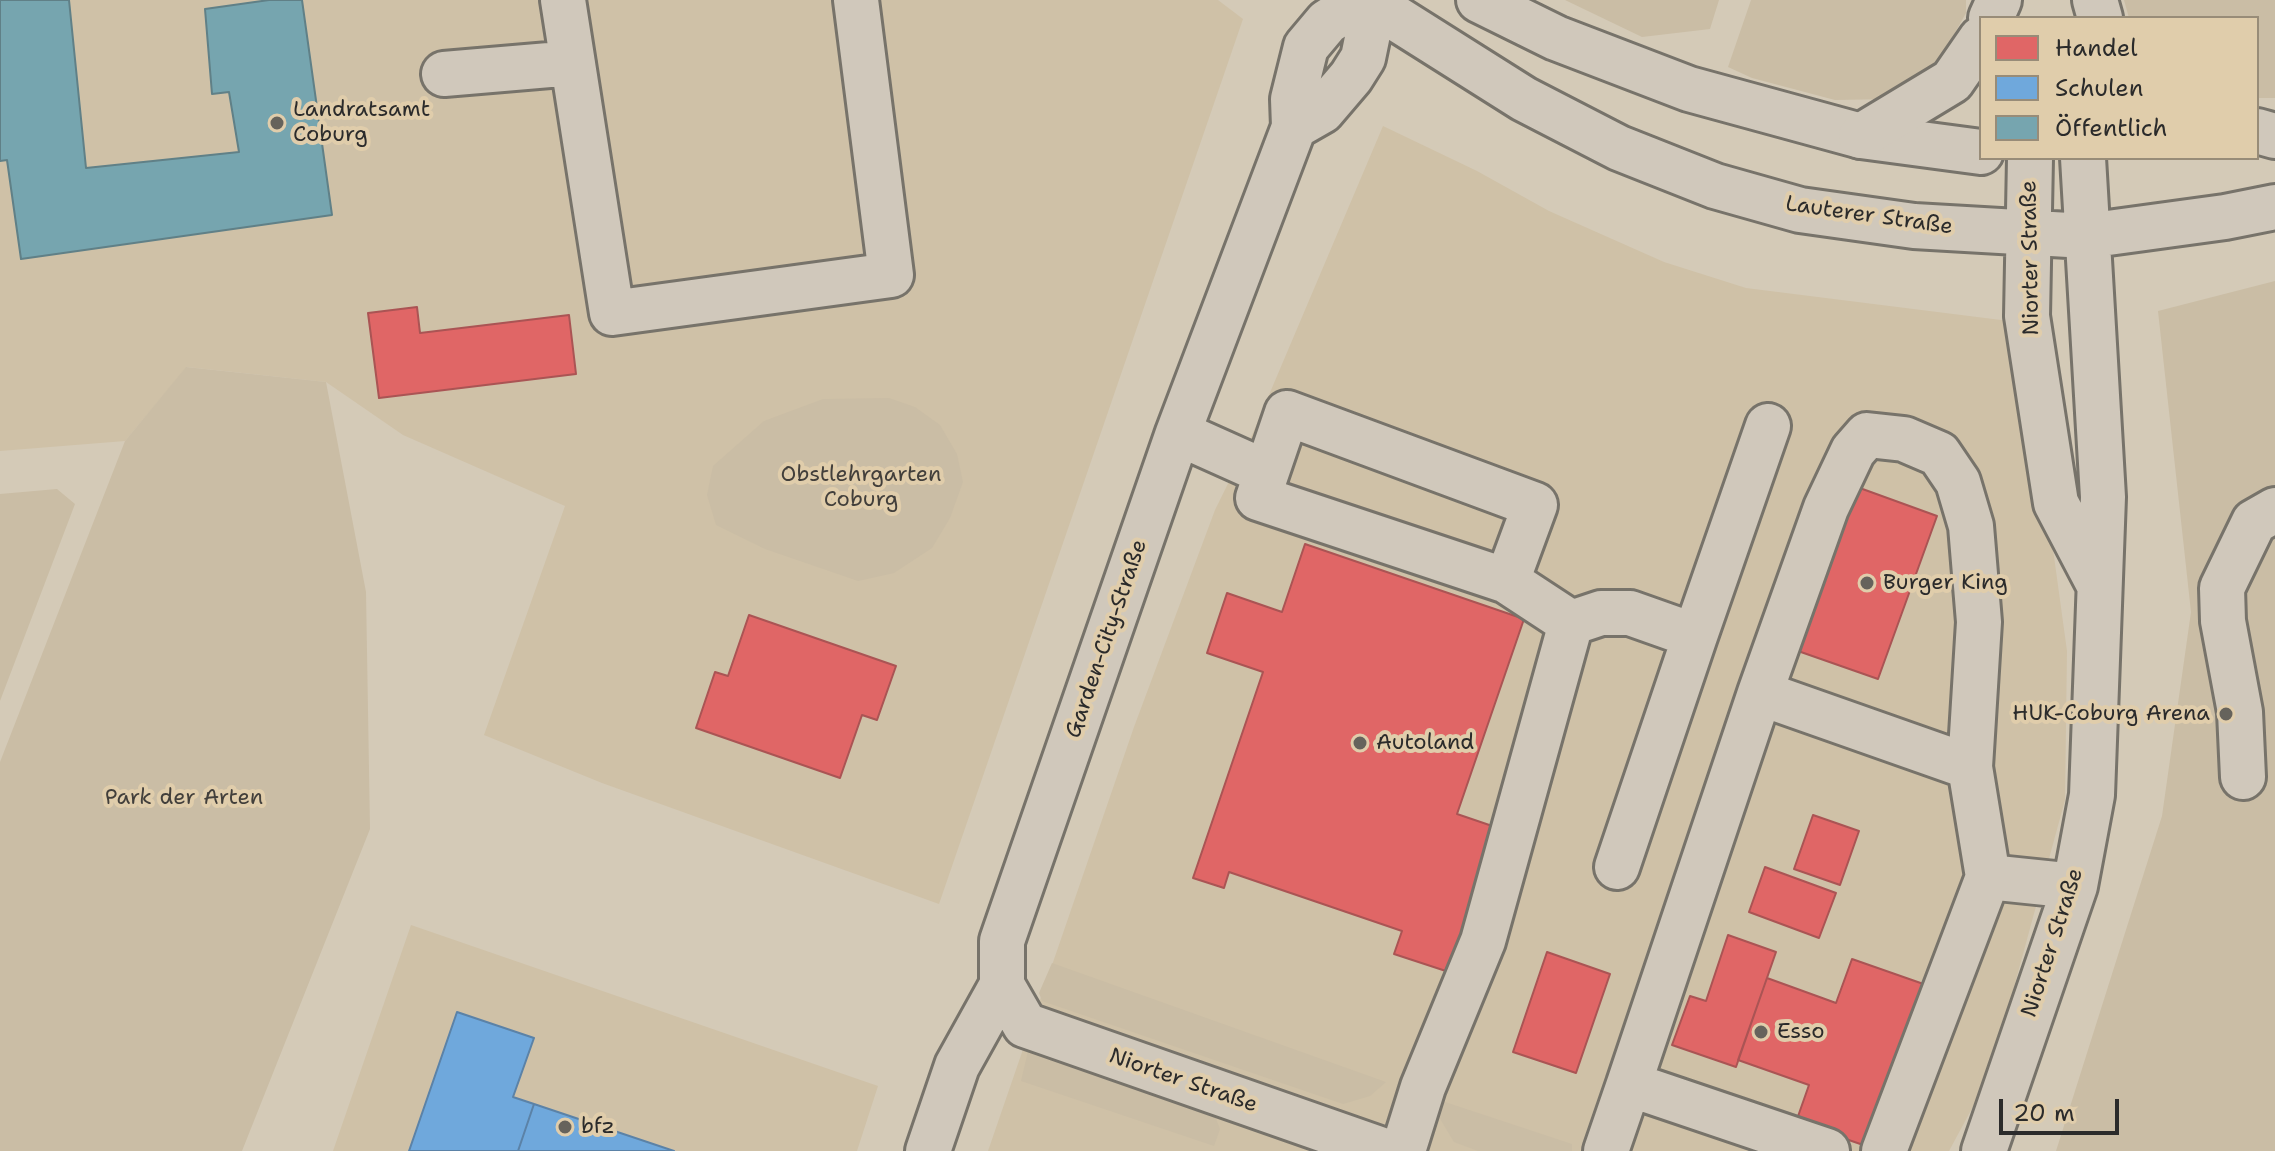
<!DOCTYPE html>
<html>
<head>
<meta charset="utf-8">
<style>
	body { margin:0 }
	#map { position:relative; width:2275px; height:1151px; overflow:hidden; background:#d4cab7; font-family:"Shantell Sans",sans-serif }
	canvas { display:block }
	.legend { position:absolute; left:1979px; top:16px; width:280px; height:144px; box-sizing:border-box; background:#e0cdab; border:2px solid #988c78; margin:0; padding:10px 14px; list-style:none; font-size:24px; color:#2b2b2b }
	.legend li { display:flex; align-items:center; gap:16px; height:40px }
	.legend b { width:40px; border:2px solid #988c78 }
	.scale { position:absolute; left:1999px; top:1099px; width:120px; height:36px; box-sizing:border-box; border:4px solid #2b2b2b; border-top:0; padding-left:10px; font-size:24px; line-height:28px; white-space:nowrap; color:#2b2b2b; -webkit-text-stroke:6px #e0cdab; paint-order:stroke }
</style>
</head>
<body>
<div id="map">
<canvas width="2275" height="1151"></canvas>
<ul class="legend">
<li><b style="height:22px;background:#e06666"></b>Handel</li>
<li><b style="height:22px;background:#6fa8dc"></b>Schulen</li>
<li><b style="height:22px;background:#76a5af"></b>Öffentlich</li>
</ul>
<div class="scale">20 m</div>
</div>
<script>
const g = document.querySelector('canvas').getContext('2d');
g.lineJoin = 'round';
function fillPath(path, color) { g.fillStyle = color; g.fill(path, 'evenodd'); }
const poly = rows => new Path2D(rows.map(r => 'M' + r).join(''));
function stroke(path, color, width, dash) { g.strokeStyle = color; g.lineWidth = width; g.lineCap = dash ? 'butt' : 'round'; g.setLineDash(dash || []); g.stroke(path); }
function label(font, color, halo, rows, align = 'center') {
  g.font = font + ' "Shantell Sans",sans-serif'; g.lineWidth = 8; g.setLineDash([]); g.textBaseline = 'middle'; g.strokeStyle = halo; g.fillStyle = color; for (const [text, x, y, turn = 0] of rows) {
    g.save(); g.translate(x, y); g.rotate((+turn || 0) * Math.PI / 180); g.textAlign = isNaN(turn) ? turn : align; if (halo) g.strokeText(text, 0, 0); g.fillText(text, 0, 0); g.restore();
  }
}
fillPath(poly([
	[0,0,1218,0,1243,19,939,904,602,783,484,735,565,506,403,435,326,382,187,367,125,441,0,451],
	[1383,126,1477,171,1549,211,1664,262,1746,288,2009,321,2041,462,2067,651,2065,800,1990,1075,1949,1151,988,1151,1134,727,1215,510,1252,435],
	[411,925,878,1086,857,1151,333,1151]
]), '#cfc1a7');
fillPath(poly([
	[1565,0,1719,0,1710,29,1642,37],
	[1751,0,1966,0,1966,13,1937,65,1892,99,1835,100,1752,78,1728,67],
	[2124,0,2275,0,2275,98,2257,98,2257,18,2129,18],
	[2275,281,2275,1151,2056,1151,2162,816,2191,612,2158,311],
	[186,367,326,382,366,592,370,829,242,1151,0,1151,0,762,125,441],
	[889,398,915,407,940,425,957,454,963,482,950,518,932,548,894,573,858,581,765,549,716,525,707,495,713,466,764,421,823,399],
	[57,489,75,504,0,701,0,494],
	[1052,963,1386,1082,1370,1096,1343,1104,1042,1001,1039,993],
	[1029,1047,1211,1106,1220,1129,1214,1146,1021,1081],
	[1442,1101,1572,1144,1572,1151,1478,1151,1454,1142,1436,1112]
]), '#cabda5');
const shops = poly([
	[417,307,420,333,569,315,576,374,379,398,368,313,417,307],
	[1857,487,1937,516,1878,679,1798,651,1857,487],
	[1305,544,1524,619,1457,814,1504,830,1455,974,1394,954,1402,931,1229,872,1224,888,1193,878,1263,672,1207,653,1227,593,1282,612,1305,544],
	[749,615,896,666,877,720,862,715,840,778,696,728,715,672,728,676,749,615],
	[1813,815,1859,831,1840,885,1794,869,1813,815],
	[1765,867,1836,893,1819,938,1749,912,1765,867],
	[1728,935,1776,952,1736,1067,1672,1045,1690,996,1706,1001,1728,935],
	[1547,952,1610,974,1576,1073,1513,1052,1547,952],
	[1852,959,1932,987,1875,1149,1796,1122,1809,1085,1738,1060,1767,978,1836,1003,1852,959]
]);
fillPath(shops, '#e06666');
stroke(shops, '#aa5454', 2);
const schools = poly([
	[457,1012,534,1038,513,1097,534,1104,518,1151,409,1151,457,1012],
	[534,1104,674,1151,518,1151,534,1104]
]);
fillPath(schools, '#6fa8dc');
stroke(schools, '#5b82a7', 2);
const public = poly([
	[0,0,69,0,86,168,239,152,229,92,212,94,205,9,269,0,302,0,332,215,21,259,7,160,0,161,0,0]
]);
fillPath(public, '#76a5af');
stroke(public, '#608087', 2);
const minor = poly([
	[563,0,612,313,891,275,856,0],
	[1367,0,1524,99,1619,148,1715,186,1800,210,1914,226,2086,236,2225,217,2275,207],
	[1479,0,1556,38,1689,89,1861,136,1981,152],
	[444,74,573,63],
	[1294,127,1322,111,1351,77,1363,58,1375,0],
	[2030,158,2027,316,2056,503,2098,583],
	[1287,413,1535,505,1507,581,1258,498,1287,413],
	[1178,433,1265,472],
	[1571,623,1601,613,1630,613,1695,636,1768,426],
	[1760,693,1970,767],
	[2243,777,2240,712,2223,621,2222,588,2254,522,2275,510],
	[1617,867,1695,636],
	[1988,877,2075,886],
	[1002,985,1025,1025,1385,1151],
	[1629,1084,1760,693,1826,508,1853,451,1867,435,1904,439,1939,454,1958,482,1971,526,1979,622,1970,767,1988,877,1884,1151],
	[928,1151,957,1066,1002,985,1002,941,1178,433,1294,127,1293,99,1306,47,1327,22,1344,11,1373,3],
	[1403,1151,1423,1087,1483,941,1571,623,1507,581],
	[1606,1151,1629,1084,1827,1151],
	[1984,1151,2075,886,2092,795,2103,497,2083,158]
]);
const highway = poly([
	[2095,0,2100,18],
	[1991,18,1999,0],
	[2257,131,2275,136],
	[1861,136,1952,81,1981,39]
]);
stroke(minor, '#77736a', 50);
stroke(highway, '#77736a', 50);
stroke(minor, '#d0c8bb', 44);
stroke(highway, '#d0c8bb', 44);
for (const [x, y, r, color] of [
	[277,123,8,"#66635c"],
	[1867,583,8,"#66635c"],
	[2226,714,8,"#66635c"],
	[1360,743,8,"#66635c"],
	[1761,1032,8,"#66635c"],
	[565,1127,8,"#66635c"]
]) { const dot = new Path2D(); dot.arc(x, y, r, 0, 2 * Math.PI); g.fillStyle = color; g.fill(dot); stroke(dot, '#e0cdab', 3); }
label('22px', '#2b2b2b', '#e0cdab', [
	["Landratsamt",293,110],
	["Coburg",293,135],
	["Burger King",1883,583],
	["HUK-Coburg Arena",2210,714,"right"],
	["Autoland",1376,743],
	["Esso",1777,1032],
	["bfz",581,1127]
], 'left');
label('22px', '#2b2b2b', '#e0cdab', [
	["Lauterer Straße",1869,216,8],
	["Niorter Straße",2031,258,-91],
	["Garden-City-Straße",1107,639,-71],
	["Niorter Straße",2053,943,-72],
	["Niorter Straße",1183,1081,19]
]);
label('22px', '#423f3b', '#e0cdab', [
	["Obstlehrgarten",861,475],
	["Coburg",861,500],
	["Park der Arten",184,798]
]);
</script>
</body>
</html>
